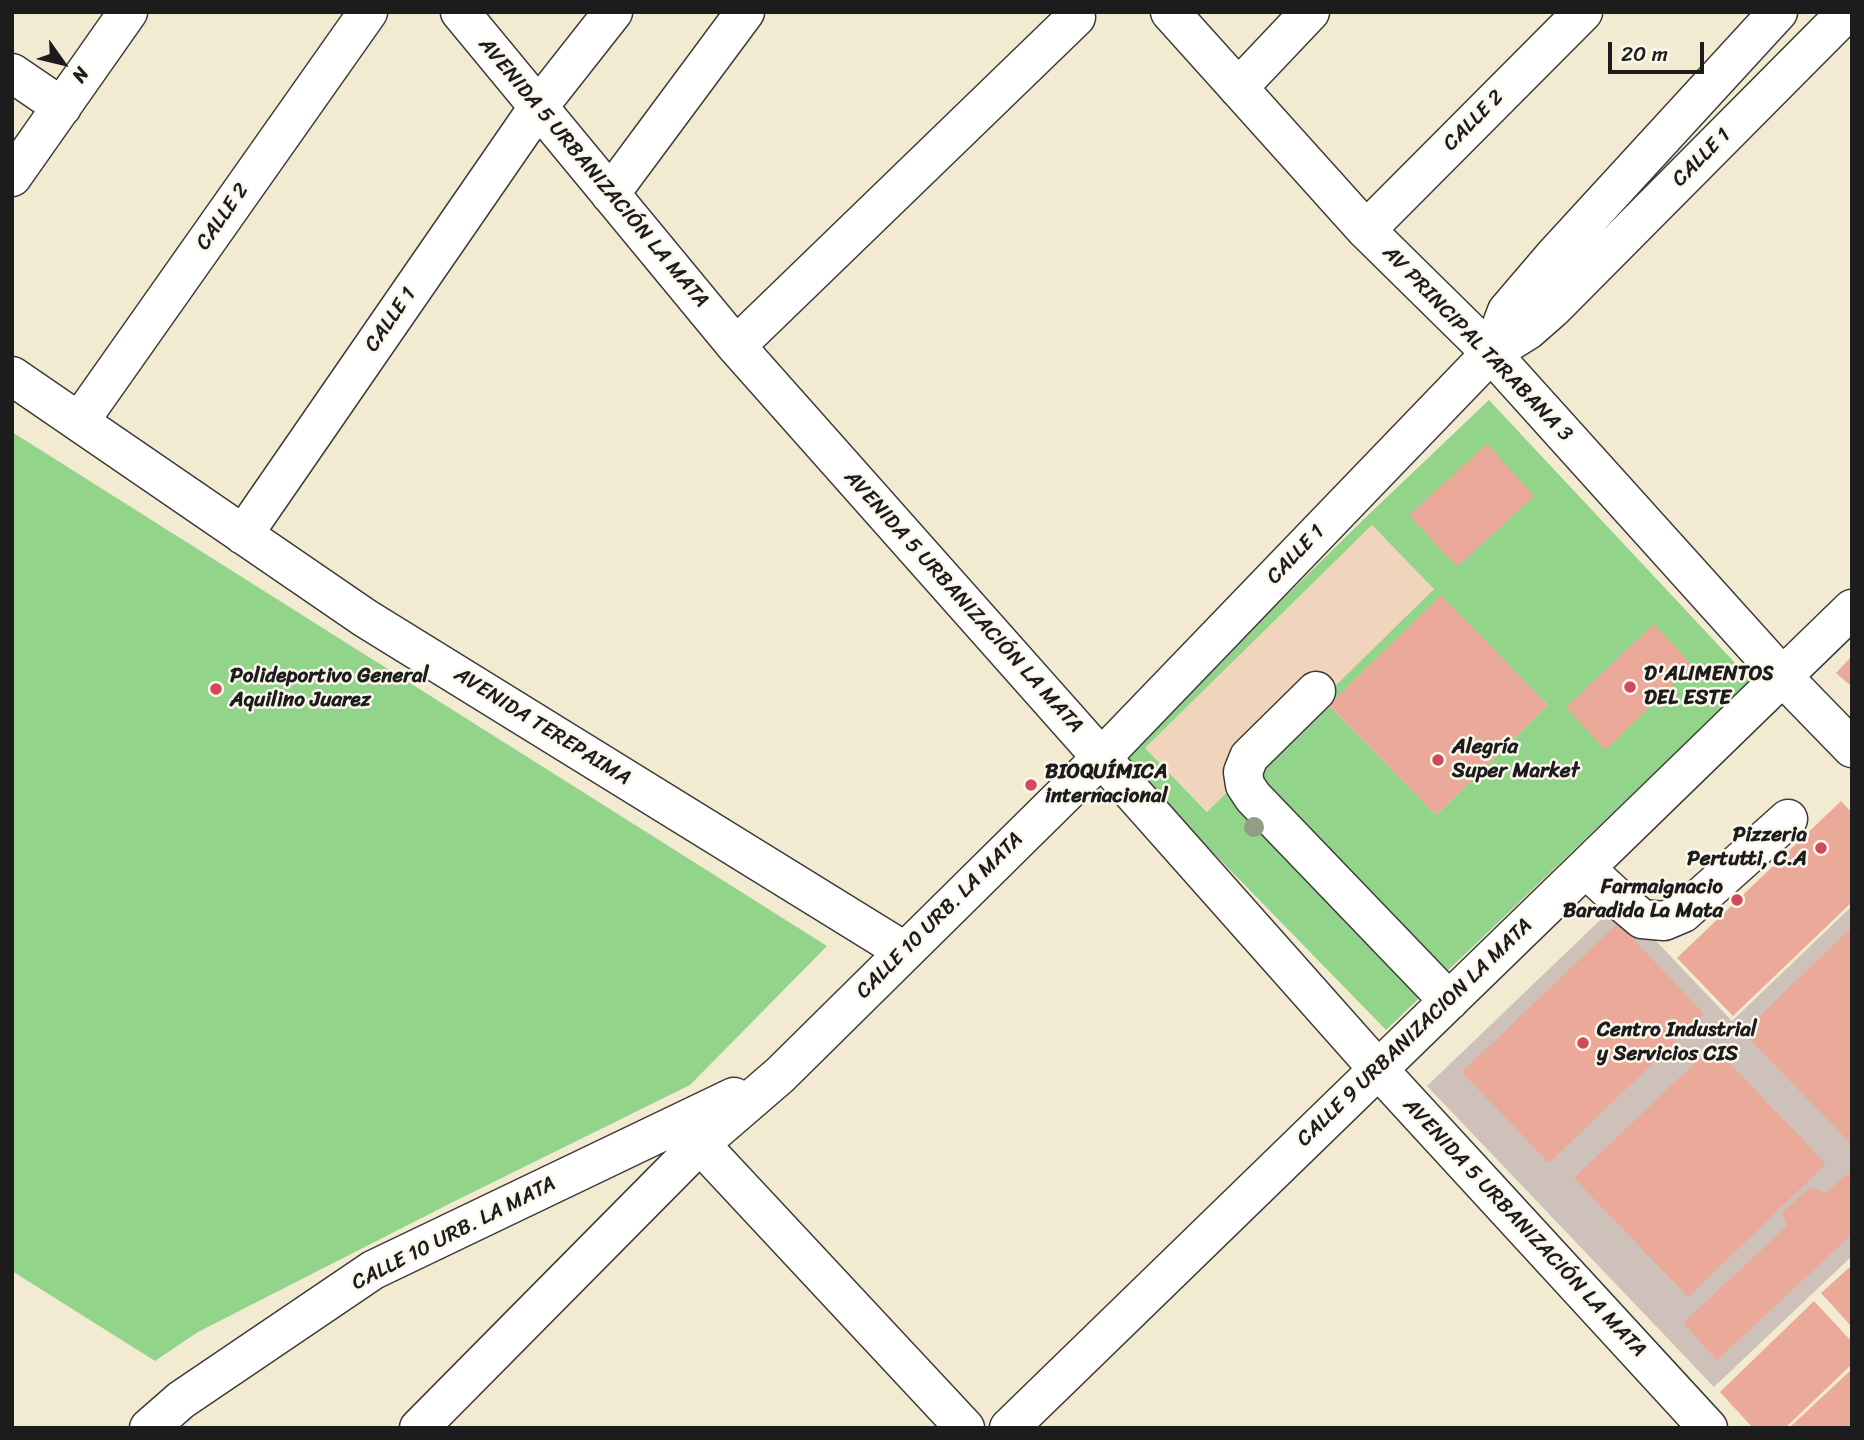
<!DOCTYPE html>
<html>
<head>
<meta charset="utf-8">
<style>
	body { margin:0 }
	#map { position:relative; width:1864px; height:1440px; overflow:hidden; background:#f3ead2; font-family:Sriracha,sans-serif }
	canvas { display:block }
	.frame { position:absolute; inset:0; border:14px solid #1c1c1c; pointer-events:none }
	.north { position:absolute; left:28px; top:28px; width:70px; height:70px; -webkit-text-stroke:5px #fbf7ec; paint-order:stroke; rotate:124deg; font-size:19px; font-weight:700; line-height:28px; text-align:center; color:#1c1c1c }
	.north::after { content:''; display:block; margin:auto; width:24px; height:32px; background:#1c1c1c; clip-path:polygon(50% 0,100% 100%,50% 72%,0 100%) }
	.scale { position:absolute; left:1608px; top:42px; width:96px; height:32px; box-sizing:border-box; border:4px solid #1c1c1c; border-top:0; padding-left:9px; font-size:21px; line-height:24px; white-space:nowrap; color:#1c1c1c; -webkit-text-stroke:5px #fbf7ec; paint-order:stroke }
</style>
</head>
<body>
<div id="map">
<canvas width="1864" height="1440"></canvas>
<div class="frame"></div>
<div class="north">N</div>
<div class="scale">20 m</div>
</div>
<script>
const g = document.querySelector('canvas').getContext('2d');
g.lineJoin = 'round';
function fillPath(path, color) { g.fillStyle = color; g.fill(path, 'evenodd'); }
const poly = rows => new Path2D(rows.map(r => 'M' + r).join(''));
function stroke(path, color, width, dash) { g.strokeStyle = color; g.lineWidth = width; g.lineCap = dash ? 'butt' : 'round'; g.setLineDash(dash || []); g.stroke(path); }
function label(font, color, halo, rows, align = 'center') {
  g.font = font + ' Sriracha,sans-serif'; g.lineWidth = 5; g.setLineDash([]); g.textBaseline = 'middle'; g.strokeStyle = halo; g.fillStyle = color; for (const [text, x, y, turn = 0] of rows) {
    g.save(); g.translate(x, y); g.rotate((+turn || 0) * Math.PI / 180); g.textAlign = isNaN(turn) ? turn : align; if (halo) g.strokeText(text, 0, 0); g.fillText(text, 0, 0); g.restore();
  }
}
fillPath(poly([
	[1372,525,1435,588,1208,812,1145,748]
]), '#f0d5bc');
fillPath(poly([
	[1619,902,1732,1021,1852,906,1852,1256,1714,1387,1427,1086]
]), '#cec1b9');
fillPath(poly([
	[1489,400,1751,680,1386,1030,1121,758,1365,518],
	[1372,525,1434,589,1207,812,1145,748],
	[1441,596,1548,705,1436,815,1329,705],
	[12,432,827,946,690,1085,451,1203,198,1332,155,1361,12,1271]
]), '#93d48b');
fillPath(poly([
	[1487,444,1534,496,1457,567,1409,515],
	[1441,595,1548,705,1436,815,1329,705],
	[1654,624,1693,666,1605,750,1566,707],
	[1852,656,1852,687,1836,673],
	[1841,801,1852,813,1852,902,1733,1016,1677,958],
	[1618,923,1704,1014,1549,1163,1462,1072],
	[1852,927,1852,1145,1743,1032],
	[1713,1046,1826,1164,1688,1297,1574,1178],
	[1847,1174,1852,1179,1852,1234,1717,1360,1683,1323,1787,1226,1782,1213,1810,1187,1826,1193],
	[1852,1265,1852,1327,1821,1293],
	[1814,1301,1852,1342,1852,1364,1785,1428,1753,1428,1720,1392],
	[1852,1369,1852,1428,1789,1428]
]), '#eaa999');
const minor = poly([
	[460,12,736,346,1377,1068,1708,1428],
	[1170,12,1366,230,1491,353,1783,677,1852,748],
	[12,73,62,107],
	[1238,88,1310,12],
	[12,177,128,12],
	[610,194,745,12],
	[1366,230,1583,12],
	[736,346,1076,17],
	[1491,353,1507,311,1554,256,1778,12],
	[12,376,365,618,904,951],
	[79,422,368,12],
	[243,535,539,106,613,12],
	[1316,691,1249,757,1243,772,1245,785,1253,797,1449,1001],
	[1586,869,1623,903,1642,919,1664,921,1683,913,1788,819],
	[700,1144,965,1428],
	[149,1428,181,1400,373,1270,734,1097],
	[419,1428,700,1144,780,1075,1102,757,1491,353,1528,330,1552,309,1847,12],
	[1009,1428,1852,609]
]);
stroke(minor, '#3c3b37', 41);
stroke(minor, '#fff', 38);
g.fillStyle = '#949c83';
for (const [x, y] of [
	[1254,827]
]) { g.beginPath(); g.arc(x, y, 10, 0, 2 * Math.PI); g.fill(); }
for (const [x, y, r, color] of [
	[1630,687,7,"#d1495b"],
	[216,689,7,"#d1495b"],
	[1438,760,7,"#d1495b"],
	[1031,785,7,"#d1495b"],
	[1821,848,7,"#d1495b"],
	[1737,900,7,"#d1495b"],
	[1583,1043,7,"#d1495b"]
]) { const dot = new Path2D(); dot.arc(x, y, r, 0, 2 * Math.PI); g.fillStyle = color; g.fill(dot); stroke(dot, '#fbf7ec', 2.5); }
label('21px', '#1c1c1c', '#fbf7ec', [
	["CALLE 2",1474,121,-45],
	["CALLE 1",1702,158,-45],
	["AVENIDA 5 URBANIZACIÓN LA MATA",593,173,50],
	["CALLE 2",223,217,-55],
	["CALLE 1",391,320,-55],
	["AV PRINCIPAL TARABANA 3",1477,344,46],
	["CALLE 1",1296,555,-46],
	["AVENIDA 5 URBANIZACIÓN LA MATA",963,602,48],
	["AVENIDA TEREPAIMA",542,727,32],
	["CALLE 10 URB. LA MATA",940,916,-45],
	["CALLE 9 URBANIZACION LA MATA",1415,1033,-44],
	["AVENIDA 5 URBANIZACIÓN LA MATA",1524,1228,47],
	["CALLE 10 URB. LA MATA",454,1234,-27]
]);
label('bold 21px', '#1c1c1c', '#fbf7ec', [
	["D'ALIMENTOS",1644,675],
	["DEL ESTE",1644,699],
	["Polideportivo General",230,677],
	["Aquilino Juarez",230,701],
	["Alegría",1452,748],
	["Super Market",1452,772],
	["BIOQUÍMICA",1045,773],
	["internacional",1045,797],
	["Pizzeria",1807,836,"right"],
	["Pertutti, C.A",1807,860,"right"],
	["Farmaignacio",1723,888,"right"],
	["Baradida La Mata",1723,912,"right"],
	["Centro Industrial",1597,1031],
	["y Servicios CIS",1597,1055]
], 'left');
</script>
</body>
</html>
